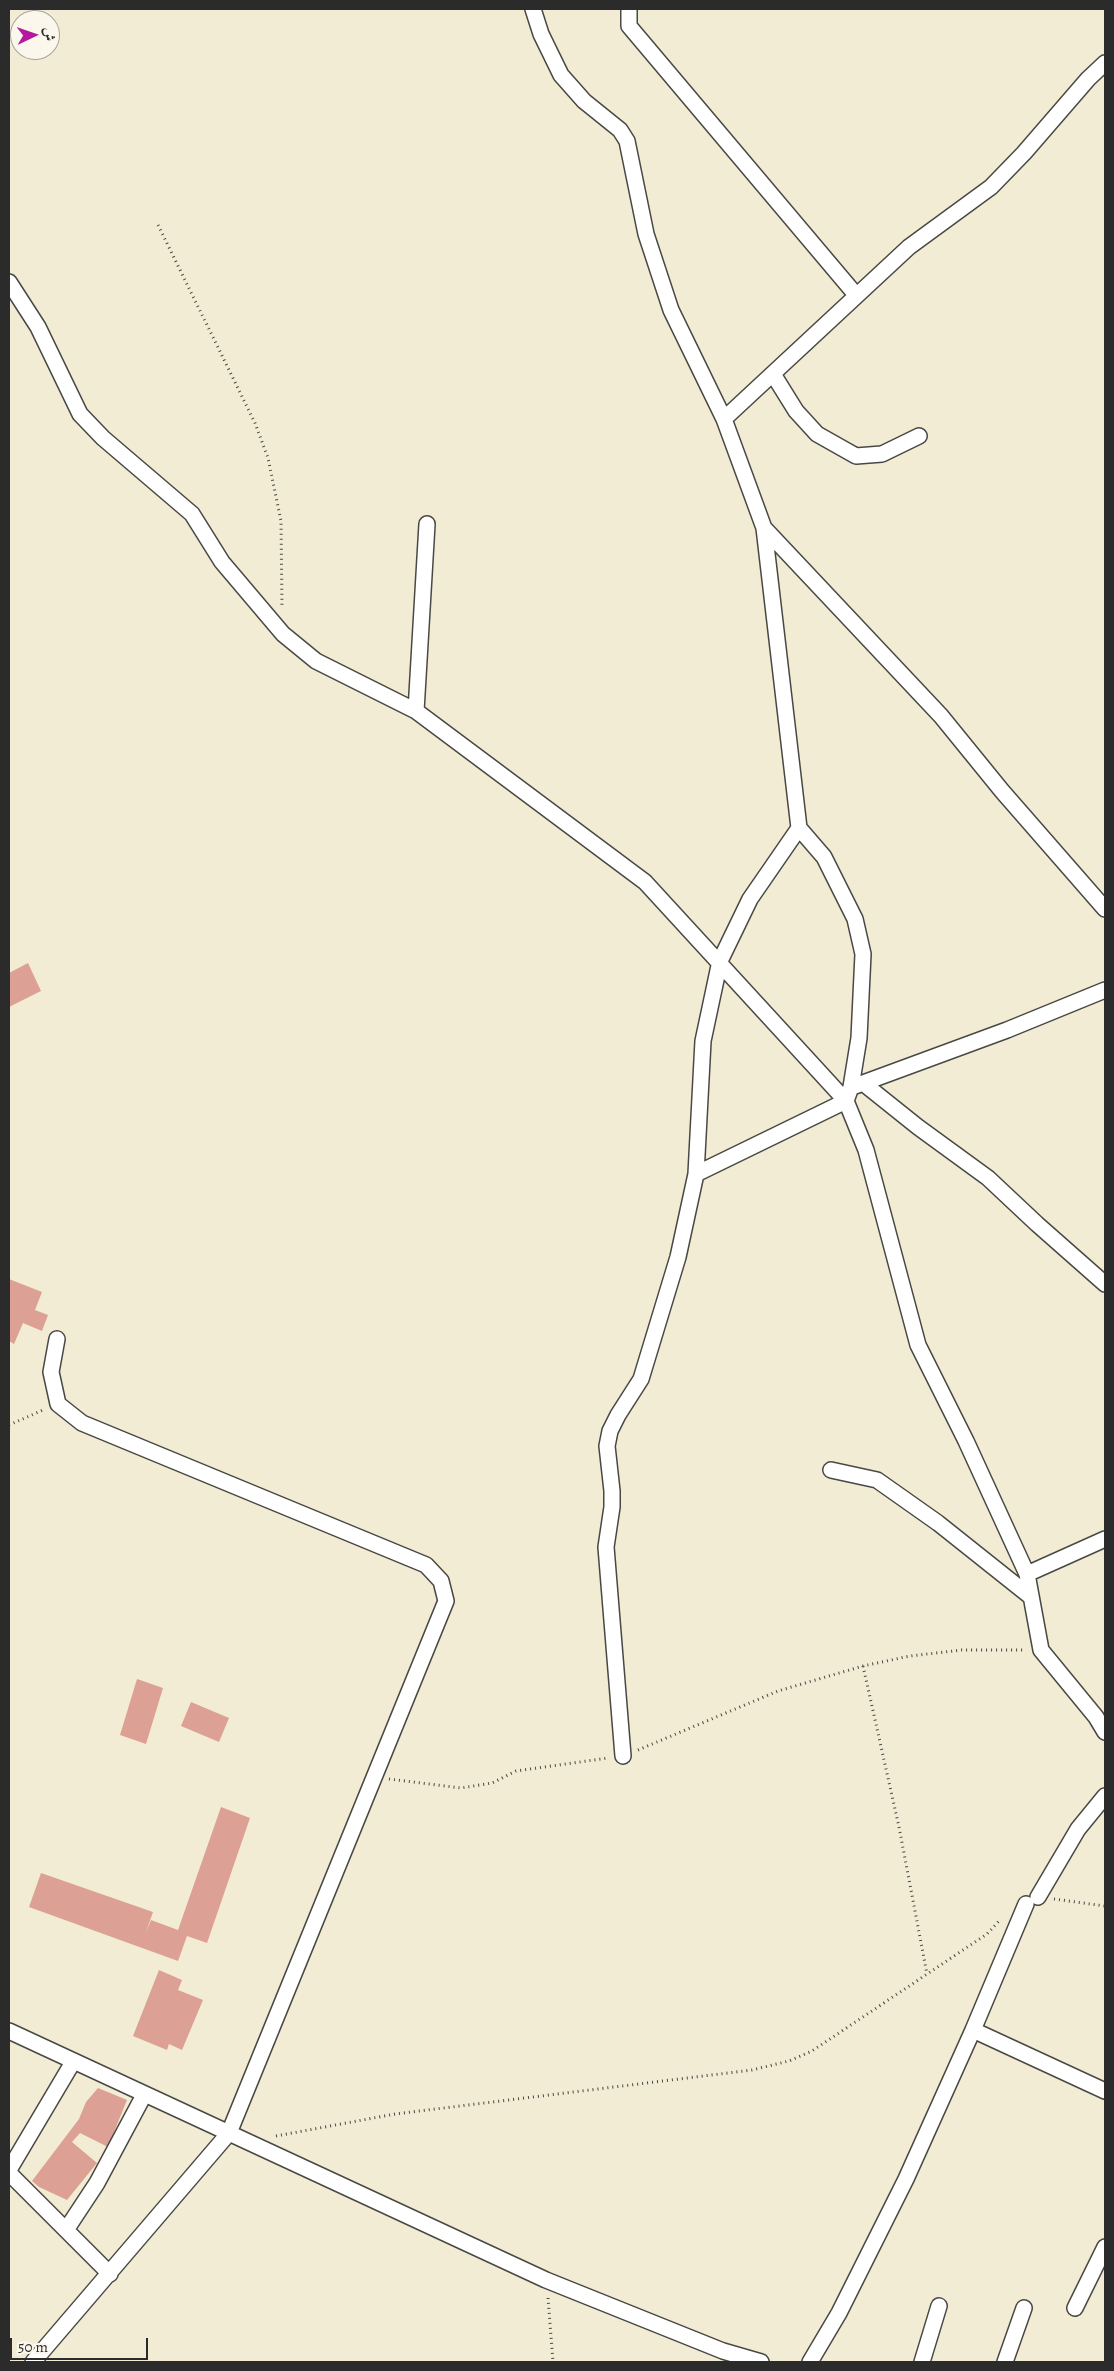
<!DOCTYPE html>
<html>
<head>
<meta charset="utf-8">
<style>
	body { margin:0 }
	#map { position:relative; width:1114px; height:2371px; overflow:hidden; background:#f2ecd4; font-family:Alegreya,Amiri,serif }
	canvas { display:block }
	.frame { position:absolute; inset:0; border:10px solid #2b2b2b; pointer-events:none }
	.north { position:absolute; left:10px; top:10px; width:50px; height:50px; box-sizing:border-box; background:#fbf7ec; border:1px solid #a8a59f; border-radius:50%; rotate:87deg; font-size:14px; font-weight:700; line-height:20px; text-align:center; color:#2b2b2b }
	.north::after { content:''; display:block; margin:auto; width:18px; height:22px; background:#b5179e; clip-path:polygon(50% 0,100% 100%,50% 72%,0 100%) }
	.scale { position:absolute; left:10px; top:2338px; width:138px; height:22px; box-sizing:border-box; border:2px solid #2b2b2b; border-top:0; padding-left:6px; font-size:15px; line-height:18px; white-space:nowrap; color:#2b2b2b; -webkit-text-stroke:4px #fbf7ec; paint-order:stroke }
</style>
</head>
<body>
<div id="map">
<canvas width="1114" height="2371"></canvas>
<div class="frame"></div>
<div class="north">ش</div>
<div class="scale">50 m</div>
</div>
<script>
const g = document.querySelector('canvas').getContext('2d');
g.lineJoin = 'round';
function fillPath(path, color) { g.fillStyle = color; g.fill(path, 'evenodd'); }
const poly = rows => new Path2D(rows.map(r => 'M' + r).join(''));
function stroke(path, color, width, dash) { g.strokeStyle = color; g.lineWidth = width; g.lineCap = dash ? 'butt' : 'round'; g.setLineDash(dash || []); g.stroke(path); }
fillPath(poly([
	[28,963,41,991,9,1007,9,973],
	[9,1279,42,1292,35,1310,48,1315,42,1331,23,1323,14,1344,9,1341],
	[137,1679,163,1688,146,1744,120,1735],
	[191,1702,229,1718,219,1742,181,1726],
	[221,1807,250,1818,207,1943,187,1936,178,1961,29,1907,41,1873,153,1912,145,1935,151,1920,178,1930],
	[159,1970,182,1980,178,1990,203,2000,182,2050,169,2044,167,2050,133,2036],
	[98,2088,127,2100,108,2147,80,2133,72,2142,97,2163,67,2200,39,2187,32,2181,79,2119,86,2102]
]), '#dca194');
const minor = poly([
	[533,9,541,34,561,75,584,101,620,130,627,141,646,234,671,310,724,419,764,528,799,828,824,857,855,919,863,954,859,1038,851,1087,846,1101,696,1174],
	[629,9,629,26,856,295],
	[9,282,38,327,80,414,103,438,192,514,222,562,283,634,316,661,416,711,645,882,846,1101,866,1150,918,1345,966,1441,1027,1574,1041,1650,1096,1717,1105,1732],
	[773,374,796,411,817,434,856,456,882,454,919,436],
	[724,419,909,247,991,187,1024,153,1088,79,1105,63],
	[764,528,941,716,1002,791,1105,909],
	[416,711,427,524],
	[863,1083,918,1127,988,1178,1037,1224,1105,1284],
	[855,1086,1007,1030,1105,990],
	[831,1470,877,1480,938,1523,1031,1597],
	[1027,1574,1105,1539],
	[623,1756,606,1547,612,1507,612,1491,607,1446,610,1431,618,1415,641,1379,678,1257,696,1174,703,1041,720,961,750,899,799,828],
	[1038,1897,1078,1829,1105,1796],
	[973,2030,1105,2091],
	[9,2031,546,2280,723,2351,761,2362],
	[9,2170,73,2062],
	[9,2173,110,2274],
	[66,2230,97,2183,144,2095],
	[1075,2308,1105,2247],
	[33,2362,229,2133,446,1601,441,1581,426,1565,82,1423,58,1404,51,1372,57,1339],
	[810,2362,839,2313,906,2179,973,2030,1026,1904],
	[922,2362,939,2306],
	[1005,2362,1024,2308]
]);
stroke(minor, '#494844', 18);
stroke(poly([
	[158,225,255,423,268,458,281,521,282,608],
	[9,1425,43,1410],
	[863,1666,899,1827,927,1974],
	[638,1750,778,1691,863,1666,910,1656,962,1650,1025,1650],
	[389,1779,461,1788,492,1783,516,1771,608,1758],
	[1054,1899,1105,1906],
	[276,2136,395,2114,752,2070,789,2061,812,2051,987,1934,1000,1920],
	[548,2298,553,2362]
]), '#494844', 3, [1, 4]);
stroke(minor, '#fff', 15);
</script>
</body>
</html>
